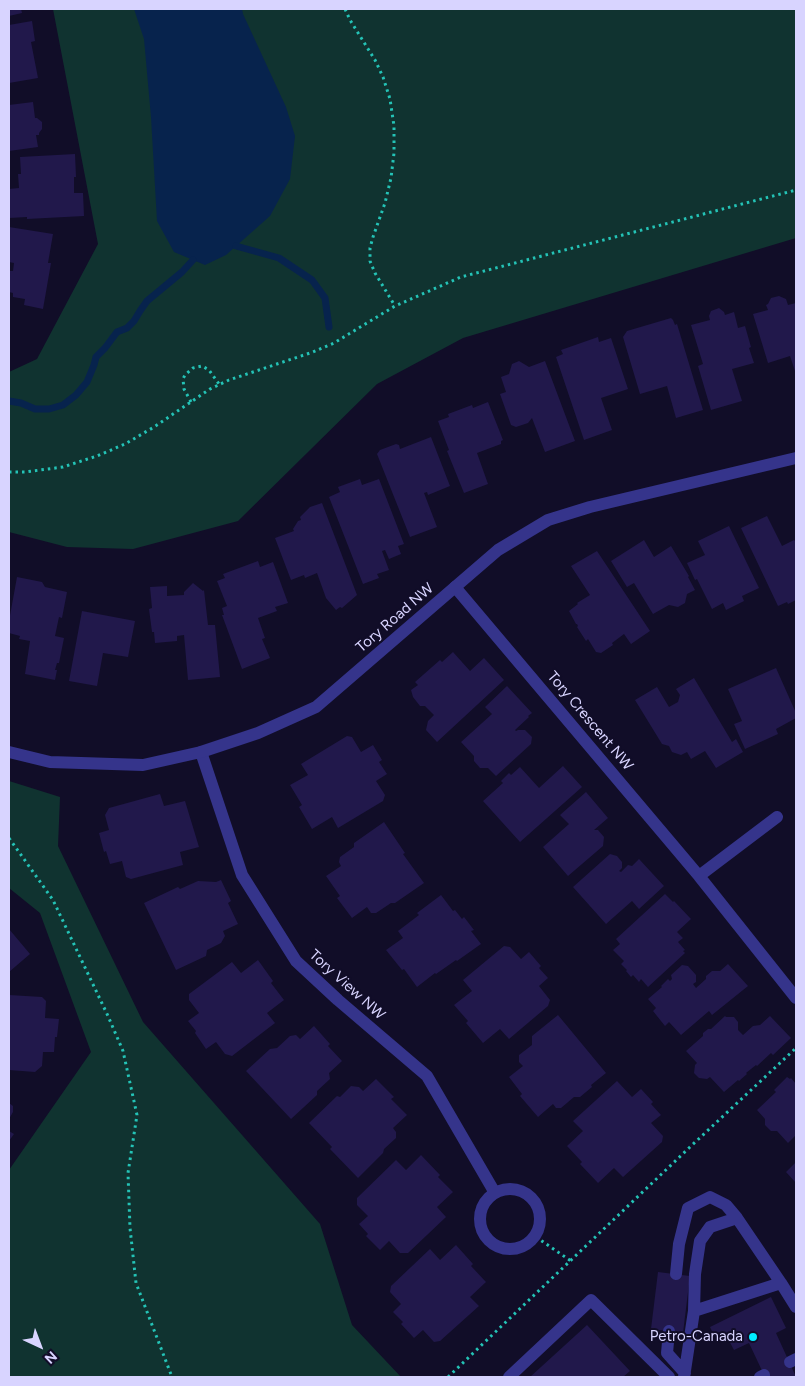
<!DOCTYPE html>
<html>
<head>
<meta charset="utf-8">
<style>
	body { margin:0 }
	#map { position:relative; width:805px; height:1386px; overflow:hidden; background:#110d28; font-family:Figtree,sans-serif }
	canvas { display:block }
	.frame { position:absolute; inset:0; border:10px solid #d8d4ff; pointer-events:none }
	.north { position:absolute; left:15px; top:1321px; width:50px; height:50px; -webkit-text-stroke:4px #110d28; paint-order:stroke; rotate:137deg; font-size:14px; font-weight:700; line-height:20px; text-align:center; color:#d8d4ff }
	.north::after { content:''; display:block; margin:auto; width:18px; height:22px; background:#d8d4ff; clip-path:polygon(50% 0,100% 100%,50% 72%,0 100%) }
</style>
</head>
<body>
<div id="map">
<canvas width="805" height="1386"></canvas>
<div class="frame"></div>
<div class="north">N</div>
</div>
<script>
const g = document.querySelector('canvas').getContext('2d');
g.lineJoin = 'round';
function fillPath(path, color) { g.fillStyle = color; g.fill(path, 'evenodd'); }
const poly = rows => new Path2D(rows.map(r => 'M' + r).join(''));
function stroke(path, color, width, dash) { g.strokeStyle = color; g.lineWidth = width; g.lineCap = dash ? 'butt' : 'round'; g.setLineDash(dash || []); g.stroke(path); }
function label(font, color, halo, rows, align = 'center') {
  g.font = font + ' Figtree,sans-serif'; g.lineWidth = 4; g.setLineDash([]); g.textBaseline = 'middle'; g.strokeStyle = halo; g.fillStyle = color; for (const [text, x, y, turn = 0] of rows) {
    g.save(); g.translate(x, y); g.rotate((+turn || 0) * Math.PI / 180); g.textAlign = isNaN(turn) ? turn : align; if (halo) g.strokeText(text, 0, 0); g.fillText(text, 0, 0); g.restore();
  }
}
fillPath(poly([
	[53,9,796,9,796,238,463,338,377,384,238,521,133,549,67,547,9,532,9,372,37,359,98,244],
	[9,781,60,797,58,846,143,1022,320,1224,352,1325,401,1377,9,1377,9,1170,91,1052,40,913,9,888]
]), '#103330');
fillPath(poly([
	[134,9,242,9,243,14,286,107,295,136,290,179,270,216,226,255,205,265,174,252,157,221,151,117,144,39]
]), '#07234d');
stroke(poly([
	[236,246,279,258,312,280,325,298,329,327],
	[9,401,21,403,35,409,49,409,63,405,76,395,87,382,94,365,96,357,105,348,117,332,127,328,134,321,140,311,147,301,182,272,193,260]
]), '#07234d', 7);
fillPath(poly([
	[9,9,21,9,22,13,9,16],
	[32,21,35,41,31,42,38,78,9,83,9,25],
	[33,102,35,118,37,118,42,122,42,129,39,133,39,135,36,135,38,147,9,151,9,105],
	[75,154,76,177,74,177,74,193,83,193,84,216,27,219,27,217,9,218,9,189,19,188,18,174,21,174,20,157],
	[9,227,53,234,48,263,51,263,43,309,24,305,25,299,13,297,13,293,9,292,10,271,13,271,14,263,9,262],
	[779,296,786,299,788,305,796,303,796,374,790,356,768,363,753,314,768,310,766,305,768,304,771,298],
	[719,308,724,312,725,315,734,312,738,328,745,326,751,347,749,348,754,363,732,369,742,401,711,410,698,366,703,364,691,325,710,320,709,316,711,311],
	[671,318,673,320,675,325,677,324,703,410,676,418,667,386,640,394,623,337,627,331],
	[598,337,599,342,611,338,628,389,601,398,612,430,584,440,556,357,563,354,561,350],
	[519,361,529,367,545,361,575,441,545,452,532,418,528,423,516,427,511,425,500,394,506,392,501,377,509,374,512,364],
	[488,402,503,440,501,441,501,444,477,453,488,484,464,493,447,451,449,450,438,421,449,417,448,414,472,405,473,408],
	[431,437,450,486,428,495,427,492,424,493,437,527,410,537,377,454,380,450,396,444,399,445,400,449],
	[360,479,362,485,379,479,404,544,398,546,401,554,389,559,385,550,382,551,389,570,377,574,379,578,363,584,329,497,340,492,338,487],
	[322,503,357,595,342,608,340,607,336,610,326,598,317,573,305,578,304,575,291,580,275,538,294,531,293,529,298,521,301,520,300,517,310,507],
	[767,516,782,546,794,540,795,541,796,541,796,600,788,604,787,602,778,606,741,528],
	[729,526,759,588,742,596,744,601,726,610,723,603,712,609,697,579,695,580,687,563,705,555,698,541],
	[644,540,654,557,671,546,689,576,688,577,695,590,687,594,685,603,678,607,669,605,653,614,634,583,627,587,611,561],
	[597,551,650,631,631,644,624,634,612,643,613,645,601,653,596,652,588,639,586,641,577,627,578,626,577,624,576,624,569,611,578,604,577,603,590,595,571,566],
	[258,561,260,567,273,562,288,603,275,607,277,611,258,618,265,638,262,639,270,658,242,669,222,615,224,615,222,608,227,606,217,581,225,578,223,574],
	[17,577,42,582,45,587,67,592,62,618,59,617,55,636,64,638,59,663,57,663,55,670,57,670,55,680,25,674,30,641,19,639,20,636,9,633,9,621],
	[193,583,203,591,204,590,208,625,215,625,220,677,188,680,184,635,177,636,177,641,155,643,154,632,152,632,149,609,152,608,150,587,167,586,167,596,184,595,184,592],
	[82,611,135,621,128,657,103,653,97,686,69,681],
	[453,652,470,671,484,658,504,680,437,742,426,730,428,721,434,715,425,706,420,706,413,697,411,690,418,685,415,682,440,660,442,662],
	[776,668,796,713,796,718,776,729,778,734,745,749,734,724,742,721,728,689],
	[694,678,732,742,736,739,743,752,716,768,705,751,691,759,687,752,681,755,672,752,669,746,662,744,635,700,657,687,669,707,678,702,680,695,676,689],
	[507,686,532,713,528,716,529,717,515,730,516,731,518,730,525,730,532,737,531,744,496,776,488,768,480,768,474,761,474,756,461,742,492,714,485,707],
	[347,736,352,737,361,752,373,745,382,760,379,762,387,774,376,781,385,795,383,801,338,828,332,817,312,829,299,807,302,805,290,785,308,775,301,764],
	[563,766,582,787,520,842,483,801,503,783,501,781,509,773,511,775,520,767,539,788],
	[586,792,608,818,594,830,598,830,604,837,603,846,568,876,543,847,569,824,560,815],
	[160,794,164,806,185,801,199,847,180,852,183,865,131,879,126,877,122,861,110,864,106,851,104,852,99,833,109,830,105,815,109,808],
	[384,822,405,853,403,854,424,883,395,903,391,903,376,913,371,913,367,907,352,918,337,898,340,896,326,876,341,866,339,862,340,857,354,847,354,843],
	[610,854,617,856,622,862,622,868,619,871,621,872,628,865,632,866,639,859,664,886,639,909,632,901,606,924,573,887],
	[221,880,231,901,228,903,238,924,223,931,225,936,221,943,207,950,206,956,176,970,144,903,178,887,180,889,198,881,216,882],
	[665,894,673,902,674,901,691,919,677,932,683,938,678,942,685,950,683,951,685,953,648,987,641,979,639,982,633,975,631,977,626,971,627,970,621,964,624,961,613,950,620,944,616,939],
	[441,895,453,911,455,910,462,919,464,917,474,930,471,931,481,944,457,961,456,960,436,974,435,973,417,987,404,969,402,970,386,950,403,938,398,931,419,915,417,913],
	[9,929,30,954,9,972],
	[504,946,510,947,521,959,529,952,541,966,539,968,548,978,539,986,550,1000,548,1006,509,1039,500,1029,483,1043,466,1023,468,1021,454,1005,472,991,463,980],
	[258,960,273,981,271,983,284,1000,267,1013,275,1023,232,1056,225,1054,216,1042,206,1049,195,1033,196,1031,188,1021,199,1013,189,1000,189,994,232,962,241,973],
	[728,964,748,986,712,1015,709,1011,681,1035,669,1022,665,1026,653,1011,656,1008,648,999,662,987,661,986,668,979,670,981,672,979,671,975,682,965,688,966,696,975,696,982,693,984,696,988,706,979,706,976,712,971,720,971],
	[9,995,42,997,46,1001,45,1018,59,1019,57,1037,55,1037,54,1052,43,1052,42,1066,35,1072,9,1070],
	[558,1015,606,1073,591,1085,592,1087,580,1097,574,1097,561,1108,556,1108,553,1104,538,1117,520,1096,522,1094,509,1077,523,1066,519,1062,519,1055,532,1045,532,1036],
	[725,1016,726,1017,734,1017,738,1022,738,1030,743,1035,753,1026,760,1025,770,1016,791,1038,773,1055,771,1053,757,1066,756,1065,746,1073,747,1074,739,1081,738,1080,724,1092,710,1077,707,1079,699,1078,694,1073,695,1065,697,1063,686,1051,703,1036,703,1033,708,1029,711,1029],
	[314,1026,330,1044,328,1046,342,1061,329,1073,330,1079,317,1091,317,1095,291,1119,246,1071,270,1049,277,1048,290,1036,296,1035,300,1039],
	[787,1077,790,1079,791,1078,796,1084,796,1135,788,1143,777,1131,771,1131,765,1125,765,1119,757,1110,776,1092,774,1090],
	[376,1079,394,1097,391,1099,407,1115,393,1128,396,1132,396,1138,384,1149,383,1153,358,1178,330,1149,332,1147,309,1123,337,1096,340,1097,351,1086,359,1087,363,1091],
	[617,1081,632,1097,641,1089,653,1102,651,1104,661,1115,651,1123,663,1136,662,1142,623,1177,614,1168,598,1183,580,1164,582,1162,567,1146,583,1131,573,1121],
	[9,1103,13,1106,13,1112,9,1119],
	[9,1131,14,1134,9,1141],
	[421,1155,440,1175,438,1177,453,1192,437,1207,446,1217,408,1253,400,1253,389,1241,380,1250,366,1236,368,1234,359,1224,368,1216,357,1205,357,1198,396,1160,406,1170],
	[796,1162,796,1183,786,1172],
	[456,1245,473,1264,471,1266,486,1282,470,1297,479,1306,440,1341,434,1342,423,1330,414,1338,401,1324,403,1322,393,1312,401,1304,390,1292,391,1286,430,1249,440,1260],
	[658,1272,690,1276,683,1333,651,1329],
	[771,1297,786,1328,776,1333,796,1377,765,1377,749,1343,734,1350,726,1335,716,1340,710,1327],
	[587,1325,630,1371,623,1377,530,1377]
]), '#21184b');
stroke(poly([
	[345,9,350,20,375,60,383,77,390,99,394,126,394,153,391,178,385,203,373,237,370,248,370,261,375,273,395,306],
	[191,402,184,389,183,379,185,375,193,368,202,366,209,370,219,384],
	[9,472,25,472,63,467,97,456,125,444,154,427,210,389,229,380,313,352,334,343,395,306,461,277,796,190],
	[9,838,53,900,108,1016,123,1051,137,1115,128,1173,130,1228,136,1283,172,1377],
	[536,1237,571,1261],
	[448,1377,690,1147,796,1048]
]), '#24c3b6', 3, [2.5, 4]);
stroke(poly([
	[676,1274,679,1244,688,1208,710,1197,726,1205,737,1218,781,1283],
	[694,1311,695,1274,700,1241,710,1227,737,1218],
	[669,1331,667,1353,685,1373],
	[790,1362,796,1359],
	[509,1377,591,1300,669,1377],
	[684,1377,694,1311,781,1283,796,1307],
	[760,1377,764,1375]
]), '#35348b', 12);
stroke(poly([
	[455,587,699,876,796,998],
	[201,752,242,875,296,961,338,1000,427,1076,495,1193],
	[699,876,777,817],
	'480 1219a30 30 0 1 1 60 0a30 30 0 1 1-60 0Z'
]), '#35348b', 12);
stroke(poly([
	[9,752,50,762,143,765,201,752,258,733,316,707,498,550,548,520,590,507,796,458]
]), '#35348b', 12);
for (const [x, y, r, color] of [
	[753,1337,5,"#00ecff"]
]) { const dot = new Path2D(); dot.arc(x, y, r, 0, 2 * Math.PI); g.fillStyle = color; g.fill(dot); stroke(dot, '#110d28', 2); }
label('15px', '#d8d4ff', '#110d28', [
	["Tory Road NW",395,618,-41],
	["Tory Crescent NW",590,721,50],
	["Tory View NW",347,985,42]
]);
label('15px', '#d8d4ff', '#110d28', [
	["Petro-Canada",743,1337]
], 'right');
</script>
</body>
</html>
